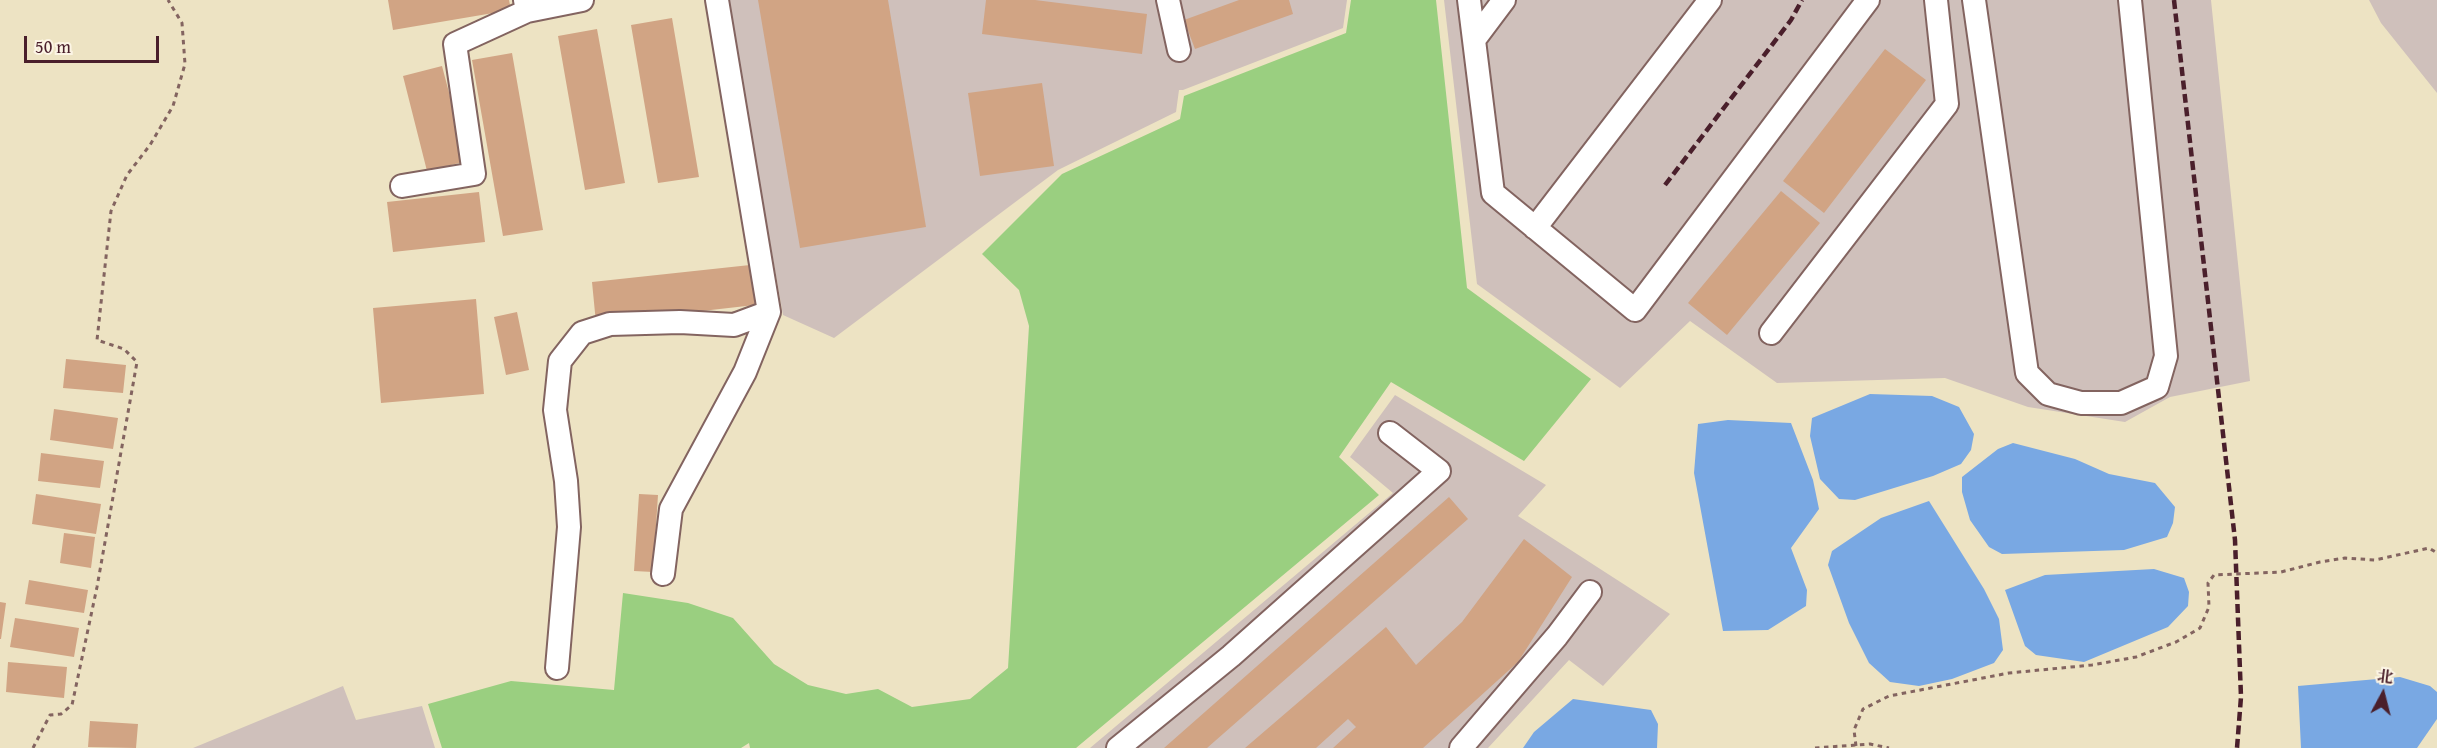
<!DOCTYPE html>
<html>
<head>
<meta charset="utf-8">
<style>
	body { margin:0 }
	#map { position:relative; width:2437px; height:748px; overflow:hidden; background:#ede3c3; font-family:"Gentium Book Plus","Noto Serif SC",serif }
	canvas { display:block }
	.north { position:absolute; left:2353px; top:664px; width:60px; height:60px; -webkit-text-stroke:4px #fcf5e5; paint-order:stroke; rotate:7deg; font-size:16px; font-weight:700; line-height:24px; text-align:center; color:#4a1f2b }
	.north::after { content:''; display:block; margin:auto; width:21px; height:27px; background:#4a1f2b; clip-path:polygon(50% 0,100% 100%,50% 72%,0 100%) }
	.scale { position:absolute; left:24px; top:36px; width:135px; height:27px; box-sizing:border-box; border:3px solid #4a1f2b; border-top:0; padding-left:8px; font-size:18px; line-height:21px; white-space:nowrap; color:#4a1f2b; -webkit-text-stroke:4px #fcf5e5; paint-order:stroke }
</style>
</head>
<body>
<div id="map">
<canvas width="2437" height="748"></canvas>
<div class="north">北</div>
<div class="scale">50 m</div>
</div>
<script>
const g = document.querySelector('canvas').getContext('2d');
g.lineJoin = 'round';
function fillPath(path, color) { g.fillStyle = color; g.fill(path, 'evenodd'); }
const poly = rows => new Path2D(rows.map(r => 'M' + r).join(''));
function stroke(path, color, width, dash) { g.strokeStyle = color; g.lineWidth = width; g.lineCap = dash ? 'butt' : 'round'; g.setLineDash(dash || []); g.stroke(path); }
fillPath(poly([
	[727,0,1347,0,1343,28,1183,90,1179,90,1176,112,1058,170,834,338,783,315],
	[1444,0,2211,0,2250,381,2170,397,2125,422,2028,407,1945,378,1777,383,1690,321,1620,388,1477,284],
	[2369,0,2437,0,2437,93,2381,23],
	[1395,395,1546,485,1518,516,1670,614,1603,686,1569,660,1488,748,1090,748,1393,493,1350,457],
	[343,686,356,720,422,706,435,748,193,748]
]), '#cfc0bb');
fillPath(poly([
	[1351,0,1436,0,1467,288,1591,379,1524,461,1391,382,1339,457,1379,495,1076,748,750,748,749,743,741,748,442,748,428,704,511,681,614,690,623,593,688,603,733,618,774,664,808,685,846,694,878,689,912,707,970,699,1008,668,1029,326,1019,290,982,254,1062,174,1180,119,1184,96,1346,33]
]), '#9acf80');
fillPath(poly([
	[1870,394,1932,396,1959,407,1974,434,1971,450,1961,464,1933,476,1855,500,1839,499,1820,479,1810,436,1812,418],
	[1728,420,1791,423,1813,480,1819,509,1791,548,1807,590,1806,606,1768,630,1723,631,1694,473,1698,424],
	[2013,443,2075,459,2109,474,2155,483,2175,507,2173,523,2167,537,2124,550,2002,554,1989,547,1970,520,1962,492,1962,477,1998,449],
	[1929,501,1984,589,1999,619,2003,650,1994,663,1952,679,1919,686,1890,682,1869,663,1849,623,1828,565,1832,551,1881,518],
	[2154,569,2184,578,2189,592,2188,606,2168,627,2084,662,2036,655,2025,646,2005,590,2045,575],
	[2400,677,2430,686,2437,692,2437,719,2417,748,2301,748,2298,686],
	[1573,699,1651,710,1658,724,1657,748,1523,748,1534,732]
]), '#79a8e3');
fillPath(poly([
	[388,0,509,0,511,10,393,30],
	[758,0,888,0,926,227,800,248],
	[986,0,1035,0,1147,14,1142,54,982,34],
	[1239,0,1289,0,1293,14,1195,49,1184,20],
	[672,18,699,177,658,183,631,25],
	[597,29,625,183,585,190,558,36],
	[1885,49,1926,80,1824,213,1783,181],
	[512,53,543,230,503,236,472,60],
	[442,66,467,161,427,171,403,76],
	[1042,83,1054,166,980,176,968,93],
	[1781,191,1820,223,1727,335,1688,303],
	[479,192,485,242,393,252,387,202],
	[750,265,755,305,596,323,592,282],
	[476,299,484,394,381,403,373,308],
	[517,312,529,370,506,375,494,317],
	[66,359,126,365,123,393,63,388],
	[54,409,118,418,113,449,50,440],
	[41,453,104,461,100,488,38,481],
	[36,494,101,504,96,534,32,524],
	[639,494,658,495,653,572,634,571],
	[1449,497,1468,519,1207,748,1164,748],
	[64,533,95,537,91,568,60,563],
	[1524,539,1572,577,1518,662,1423,748,1333,748,1356,727,1348,719,1316,748,1245,748,1386,627,1416,665,1462,622],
	[29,580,88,590,84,613,25,604],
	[0,602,6,603,1,639,0,639],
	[15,618,79,628,74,657,10,647],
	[8,662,67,667,64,698,6,692],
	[90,721,138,724,136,748,88,747]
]), '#d1a484');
const minor = poly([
	[525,0,527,11,582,0],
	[1168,0,1179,50],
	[1469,0,1493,193,1635,310,1868,0],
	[1974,0,2027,373,2048,394,2081,403,2121,403,2157,387,2166,356,2130,0],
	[1474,40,1504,0],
	[402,186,474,174,455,44,527,11],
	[1535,228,1710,0],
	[1771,333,1947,104,1936,0],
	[663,574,671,509,745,372,769,312,717,0],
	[557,668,569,527,566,481,555,410,560,361,582,333,610,324,680,322,734,325,769,312],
	[1118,748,1231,656,1439,471,1390,433],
	[1461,748,1557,636,1590,592]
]);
stroke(minor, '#836460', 26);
stroke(poly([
	[1856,746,1854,730,1863,709,1889,696,2009,673,2092,665,2136,657,2176,642,2200,628,2209,607,2208,583,2214,575,2281,572,2320,562,2345,558,2375,560,2429,548,2437,553],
	[33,748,50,715,61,714,72,705,97,587,137,362,124,349,97,340,111,211,127,175,150,145,173,106,185,64,182,23,168,0],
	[1815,748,1870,744,1889,748]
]), '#836460', 3, [4.5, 4.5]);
stroke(minor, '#fff', 22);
stroke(poly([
	[2174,0,2235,540,2241,697,2237,748],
	[1665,185,1791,20,1802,0]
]), '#4a1f2b', 4.5, [9, 4.5]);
</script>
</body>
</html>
